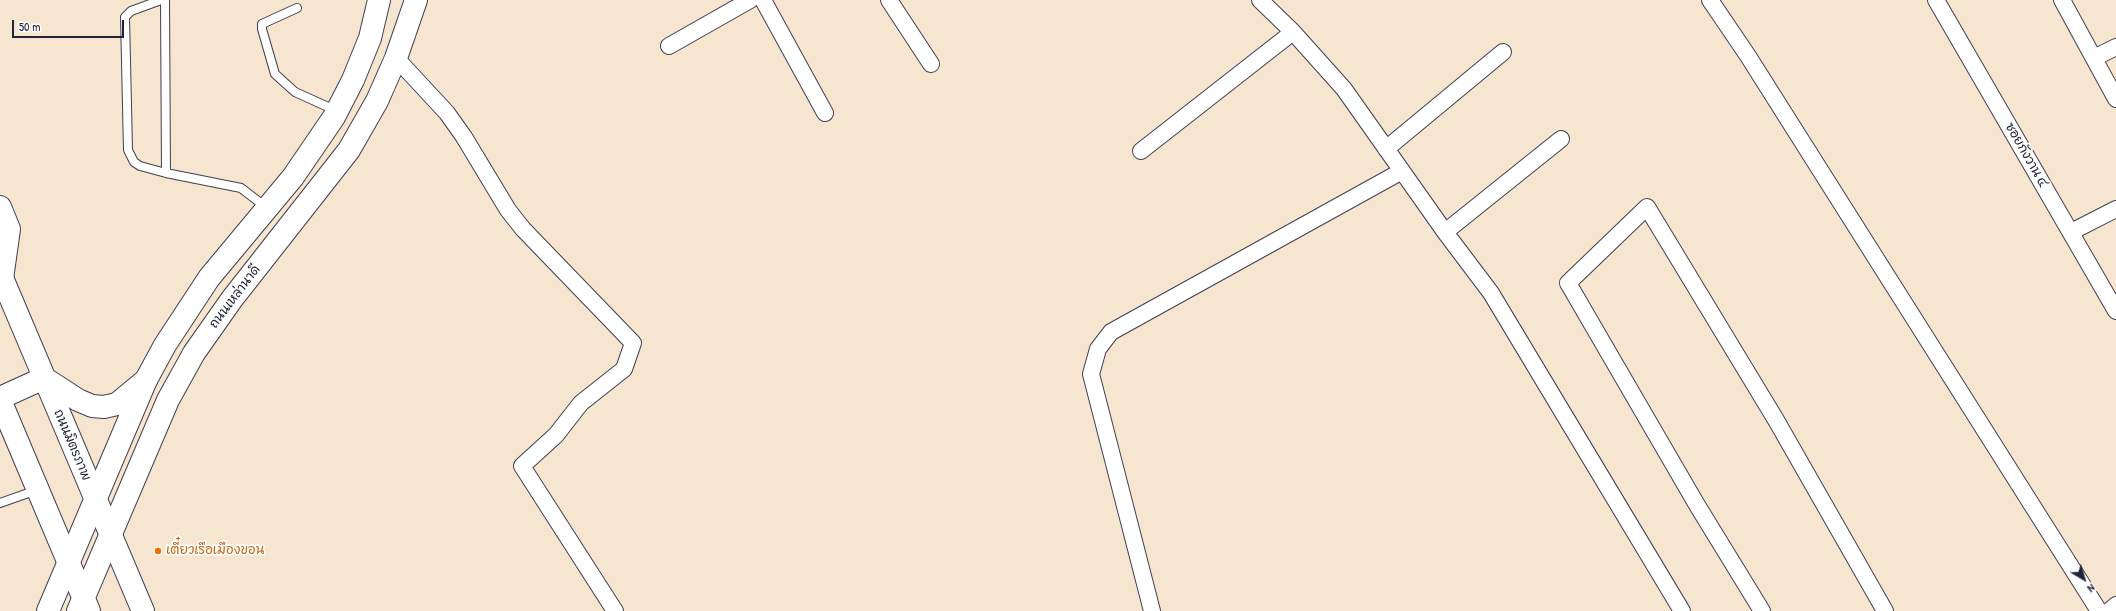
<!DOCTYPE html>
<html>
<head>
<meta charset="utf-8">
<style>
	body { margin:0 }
	#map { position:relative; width:2116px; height:611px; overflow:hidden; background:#f6e5cf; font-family:"Patrick Hand",sans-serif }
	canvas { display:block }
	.north { position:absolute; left:2064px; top:559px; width:40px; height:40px; -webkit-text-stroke:3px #fff; paint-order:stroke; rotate:142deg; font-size:11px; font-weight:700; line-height:16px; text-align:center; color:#22223b }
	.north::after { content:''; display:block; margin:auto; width:14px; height:18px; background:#22223b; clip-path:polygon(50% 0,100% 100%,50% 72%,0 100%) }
	.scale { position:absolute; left:12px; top:20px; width:112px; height:18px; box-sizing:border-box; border:2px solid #22223b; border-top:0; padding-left:5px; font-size:12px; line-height:14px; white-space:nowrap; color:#22223b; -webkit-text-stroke:3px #fff; paint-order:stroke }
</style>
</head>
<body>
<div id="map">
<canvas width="2116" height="611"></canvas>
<div class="north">N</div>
<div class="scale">50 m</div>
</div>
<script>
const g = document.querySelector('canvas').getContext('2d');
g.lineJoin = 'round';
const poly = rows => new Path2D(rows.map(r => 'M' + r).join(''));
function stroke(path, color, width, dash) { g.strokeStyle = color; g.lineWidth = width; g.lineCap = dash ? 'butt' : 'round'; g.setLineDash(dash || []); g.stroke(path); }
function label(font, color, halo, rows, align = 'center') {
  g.font = font + ' "Patrick Hand","Playpen Sans Thai",sans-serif'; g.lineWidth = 3.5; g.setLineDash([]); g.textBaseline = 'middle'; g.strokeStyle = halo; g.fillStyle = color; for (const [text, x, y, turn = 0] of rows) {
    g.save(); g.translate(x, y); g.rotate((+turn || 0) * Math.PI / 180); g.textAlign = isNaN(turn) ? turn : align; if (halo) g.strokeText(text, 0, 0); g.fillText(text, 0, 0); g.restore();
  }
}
const lane = poly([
	[161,0,131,11,125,17,128,150,134,162,140,166,166,173,241,188,267,208],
	[165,0,166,173],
	[297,8,262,24,262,29,275,74,295,92,337,111],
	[0,503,37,490]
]);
const street = poly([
	[763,0,825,113],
	[889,0,931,64],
	[1260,0,1293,32,1344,89,1445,232,1491,293,1682,611],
	[1710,0,1748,56,2099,611],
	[1936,0,2116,311],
	[2062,0,2116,99],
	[669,46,750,0],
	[396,58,447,113,464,137,508,210,523,229,633,343,624,369,581,403,556,435,522,466,615,611],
	[2094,58,2116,47],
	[1386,149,1503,52],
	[1141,151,1293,32],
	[1445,232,1561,139],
	[2071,232,2116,209],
	[1152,611,1091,374,1098,349,1111,332,1402,171],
	[1762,611,1697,505,1568,283,1647,207,1776,420,1885,611],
	[2109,611,2116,605]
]);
const secondary = poly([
	[0,207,9,229,2,279],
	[48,611,146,380,165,345,209,278,293,177,334,117,353,80,370,38,379,0],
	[78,611,168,400,194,353,232,299,349,150,377,101,396,58,416,0]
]);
const primary = poly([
	[0,273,143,611],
	[0,398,44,378,78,400,92,406,104,407,117,404,146,380],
	[0,400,89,611]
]);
stroke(lane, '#423f51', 10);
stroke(street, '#423f51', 18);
stroke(secondary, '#423f51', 24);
stroke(primary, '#423f51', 24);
stroke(lane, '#fff', 8);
stroke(street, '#fff', 16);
stroke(secondary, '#fff', 22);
stroke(primary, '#fff', 22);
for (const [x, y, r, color] of [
	[158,551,4,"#e8710a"]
]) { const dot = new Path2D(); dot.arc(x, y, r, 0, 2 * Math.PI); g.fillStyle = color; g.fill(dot); stroke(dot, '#fff', 1.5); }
label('13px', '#22223b', '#fff', [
	["ซอยกังวาน ๔",2026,155,60],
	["ถนนเหล่านาดี",235,297,-53],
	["ถนนมิตรภาพ",72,445,67]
]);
label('13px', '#c56008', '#fff', [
	["เตี๋ยวเรือเมืองขอน",166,551]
], 'left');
</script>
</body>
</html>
